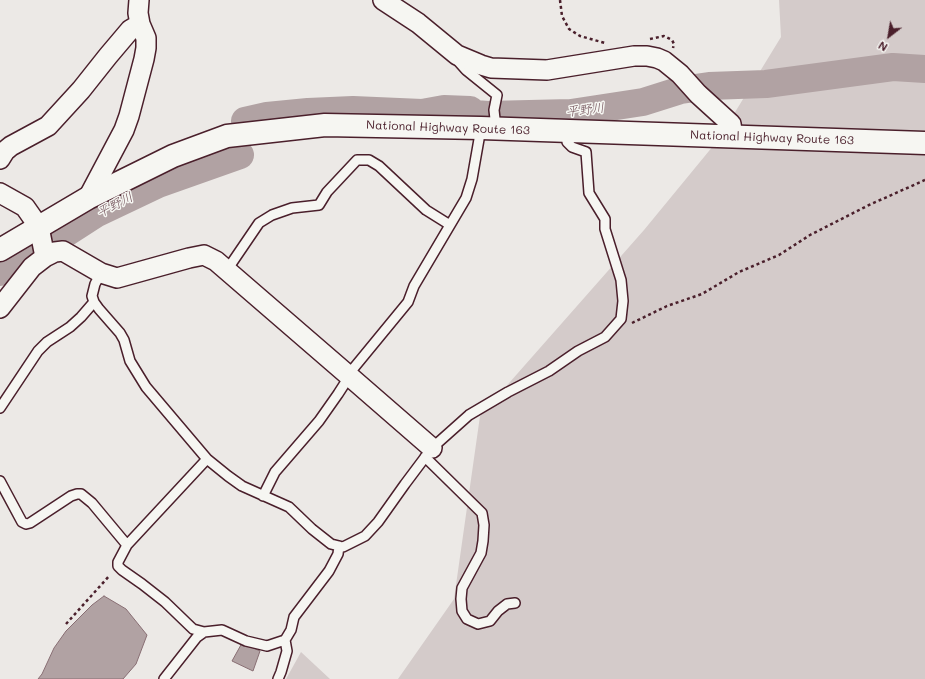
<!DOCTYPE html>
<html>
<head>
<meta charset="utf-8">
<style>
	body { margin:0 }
	#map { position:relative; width:925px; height:679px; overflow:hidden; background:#ece9e6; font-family:Mali,sans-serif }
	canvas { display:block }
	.north { position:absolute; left:869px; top:16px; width:40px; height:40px; -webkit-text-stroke:3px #f6f6f2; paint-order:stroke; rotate:211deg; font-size:11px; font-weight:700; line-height:16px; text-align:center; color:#4a1f2b }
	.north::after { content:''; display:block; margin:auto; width:14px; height:18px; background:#4a1f2b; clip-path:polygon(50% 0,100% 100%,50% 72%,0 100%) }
</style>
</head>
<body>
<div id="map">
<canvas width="925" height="679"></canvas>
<div class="north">N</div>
</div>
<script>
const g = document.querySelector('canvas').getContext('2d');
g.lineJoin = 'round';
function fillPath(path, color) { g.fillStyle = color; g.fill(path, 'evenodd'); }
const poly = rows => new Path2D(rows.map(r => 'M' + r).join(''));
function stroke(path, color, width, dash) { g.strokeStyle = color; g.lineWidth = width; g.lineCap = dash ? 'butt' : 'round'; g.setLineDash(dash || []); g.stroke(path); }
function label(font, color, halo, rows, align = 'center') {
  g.font = font + ' Mali,"Klee One",sans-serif'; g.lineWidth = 3; g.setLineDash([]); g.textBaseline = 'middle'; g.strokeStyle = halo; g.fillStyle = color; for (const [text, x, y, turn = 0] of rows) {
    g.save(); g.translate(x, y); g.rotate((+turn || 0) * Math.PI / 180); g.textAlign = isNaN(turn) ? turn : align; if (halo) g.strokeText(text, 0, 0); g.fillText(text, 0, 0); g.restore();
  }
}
fillPath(poly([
	[779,0,925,0,925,679,398,679,454,599,480,416,644,230,718,140,781,37],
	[301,652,330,679,286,679]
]), '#d4cbca');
const water = poly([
	[104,596,126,609,147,635,136,664,123,679,38,679,42,674,54,648,66,631,92,605,104,596],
	[242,643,260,651,253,671,232,661,242,643]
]);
fillPath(water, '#b1a2a3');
stroke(water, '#886e73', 1);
stroke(poly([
	[245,121,267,116,308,112,353,110,422,113,444,109,470,110,475,114,488,115,571,113,643,102,681,90,709,86,766,84,893,67,925,69],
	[0,272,66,233,97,213,158,184,240,155]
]), '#b1a2a3', 28);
const service = poly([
	[458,59,458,61,466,70,497,95,494,110,495,119,497,129],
	[227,270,259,223,272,215,292,208,319,205,327,192,357,160,369,160,379,166,426,210,450,225],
	[101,273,95,284,92,296,94,302,99,309,120,333,124,340,130,361,146,387,207,459,228,476,242,486,289,507,312,529,331,544,343,547,365,536,378,522,405,484,432,448,469,415,508,392,549,371,578,351,605,337,621,319,623,301,621,280,605,229,605,219,589,193,586,152,572,147,567,142,567,131],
	[0,408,38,351,47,342,70,327,81,317,94,302],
	[425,457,482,513,484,525,483,541,481,553,462,588,461,599,462,611,467,619,478,624,490,621,498,611,507,604,515,603],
	[207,459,127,545,118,562,118,566,122,570,142,584,165,602,193,629,204,632,222,630,246,641,267,646,285,640,291,630,294,617,329,571,338,554,339,546],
	[0,481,22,522,26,524,30,523,71,496,77,494,81,494,92,503,127,545],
	[263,496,275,472,319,421,338,394,347,380,348,375,408,302,414,286,466,198,472,179,481,128],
	[164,679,197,637,204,632],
	[278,679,281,672,287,651,285,640]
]);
const minor = poly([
	[383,0,418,23,457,55,481,65,491,68,547,70,634,56,647,56,657,58,664,61,680,74,698,94,731,124,733,137],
	[0,159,5,151,11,146,48,126,81,90,108,56,130,30,140,24],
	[0,193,25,207,39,227,45,257],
	[88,198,124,130,129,116,144,59,146,48,146,38,140,24,138,13,139,0],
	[0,308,32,267,45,257,55,252,63,251,101,273,117,278,189,258,204,255,216,261,348,375,432,448]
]);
const trunk = poly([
	[0,250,88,198,173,156,227,136,325,125,481,128,925,143]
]);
stroke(service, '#4a1f2b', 12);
stroke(minor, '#4a1f2b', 22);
stroke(trunk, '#4a1f2b', 25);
stroke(poly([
	[560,0,562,16,569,29,580,36,605,43],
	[650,39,664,36,672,40,674,44,673,48],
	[632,323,667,306,702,294,739,272,779,255,810,235,869,205,925,180],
	[66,624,110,575]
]), '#4a1f2b', 2.5, [3, 3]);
stroke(service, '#f6f6f2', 9);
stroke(minor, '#f6f6f2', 19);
stroke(trunk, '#f6f6f2', 22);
label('12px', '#4a1f2b', '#f6f6f2', [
	["National Highway Route 163",448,128,2],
	["National Highway Route 163",772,138,2]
]);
label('italic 13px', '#6e4d55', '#f6f6f2', [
	["平野川",585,110,-7],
	["平野川",115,205,-27]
]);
</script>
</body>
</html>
